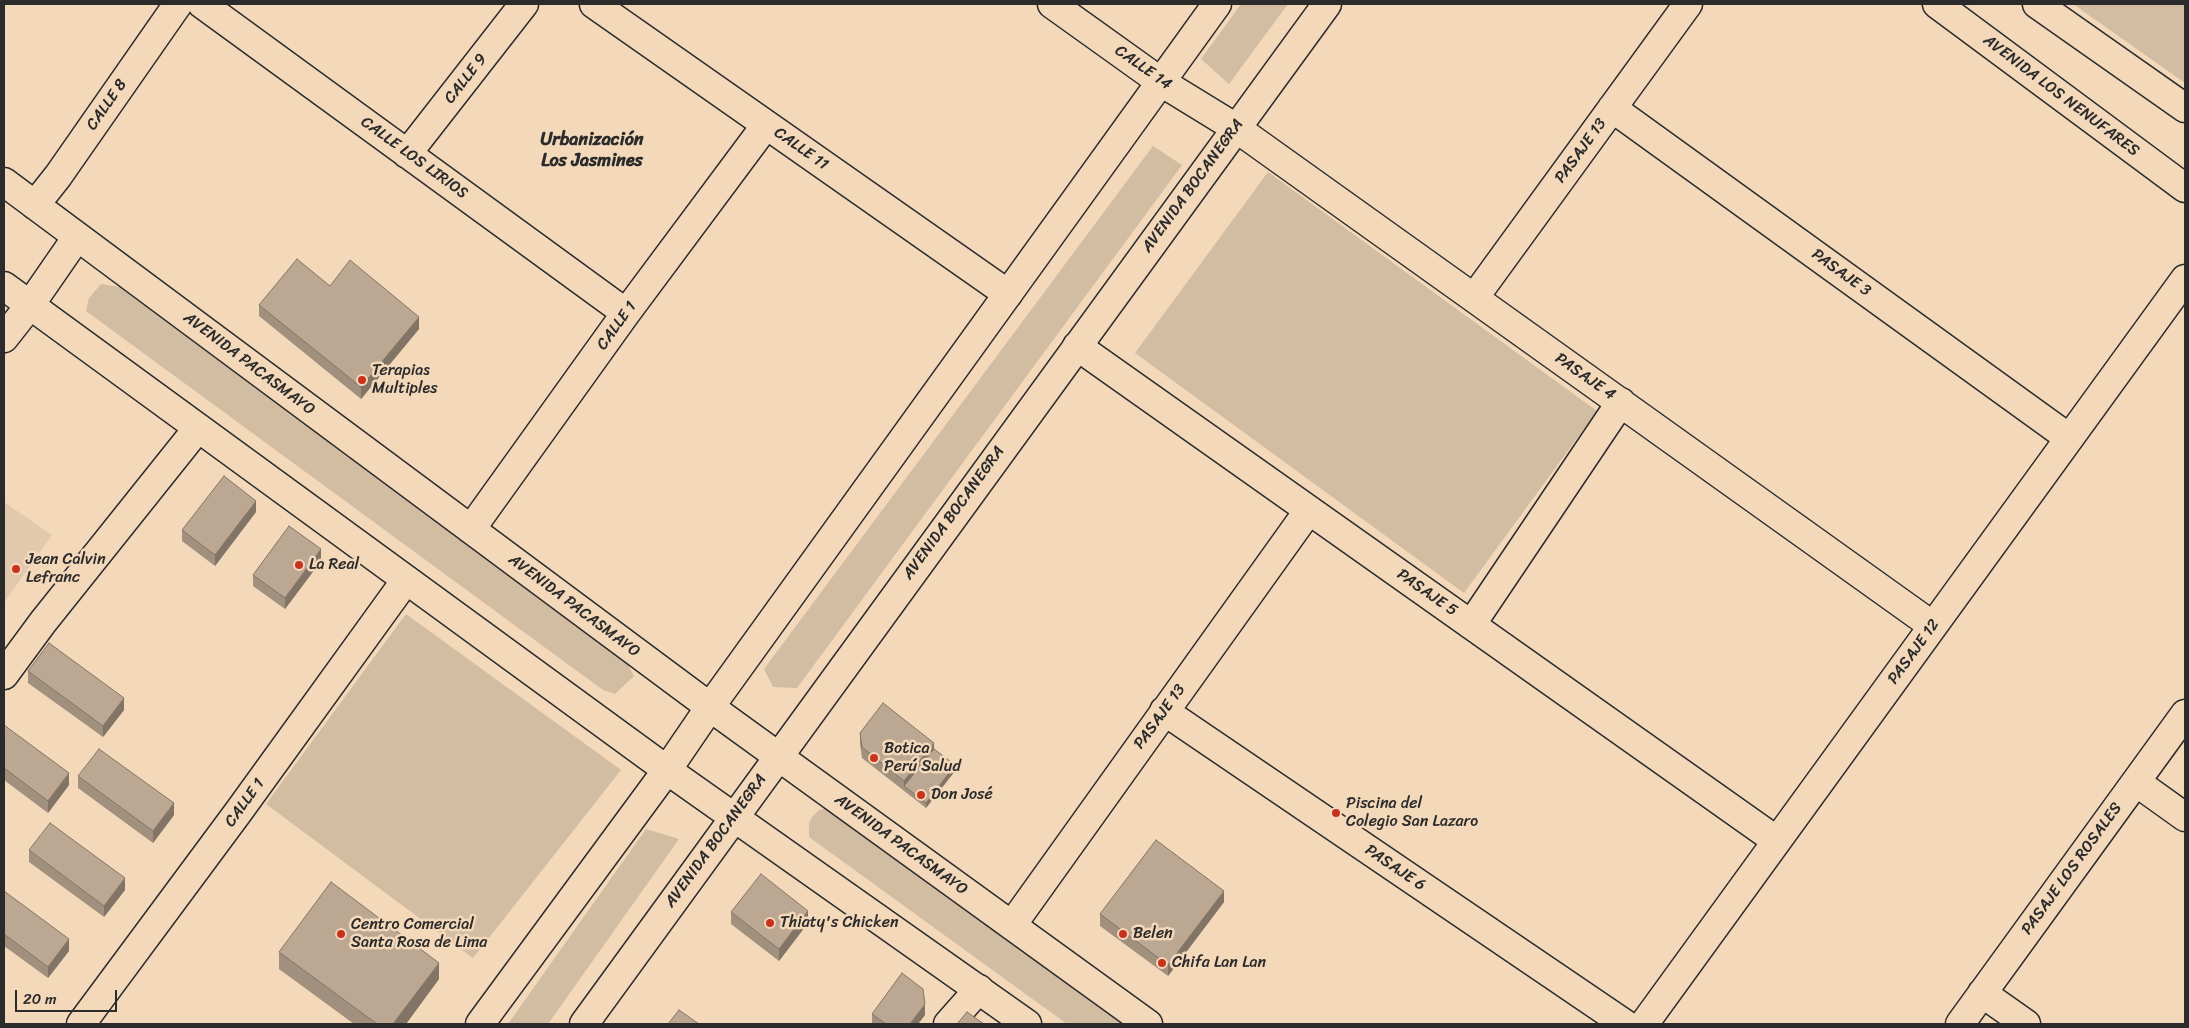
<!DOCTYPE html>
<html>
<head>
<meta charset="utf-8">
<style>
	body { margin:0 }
	#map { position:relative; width:2189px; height:1028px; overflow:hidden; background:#f3d8ba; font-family:Sriracha,sans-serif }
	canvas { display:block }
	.frame { position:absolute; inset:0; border:5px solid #2b2b2b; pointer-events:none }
	.scale { position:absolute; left:15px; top:990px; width:102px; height:22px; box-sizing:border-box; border:2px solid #2b2b2b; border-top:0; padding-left:6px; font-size:15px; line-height:18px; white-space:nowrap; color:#2b2b2b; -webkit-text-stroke:4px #f3d8ba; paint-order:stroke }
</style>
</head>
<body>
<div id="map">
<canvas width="2189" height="1028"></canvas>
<div class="frame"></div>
<div class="scale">20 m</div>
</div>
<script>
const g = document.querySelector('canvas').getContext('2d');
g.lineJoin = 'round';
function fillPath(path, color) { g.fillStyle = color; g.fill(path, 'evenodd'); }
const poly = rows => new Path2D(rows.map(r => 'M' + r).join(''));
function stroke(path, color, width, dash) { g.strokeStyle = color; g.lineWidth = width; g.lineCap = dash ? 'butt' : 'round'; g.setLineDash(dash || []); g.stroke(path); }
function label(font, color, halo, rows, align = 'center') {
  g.font = font + ' Sriracha,sans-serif'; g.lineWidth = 5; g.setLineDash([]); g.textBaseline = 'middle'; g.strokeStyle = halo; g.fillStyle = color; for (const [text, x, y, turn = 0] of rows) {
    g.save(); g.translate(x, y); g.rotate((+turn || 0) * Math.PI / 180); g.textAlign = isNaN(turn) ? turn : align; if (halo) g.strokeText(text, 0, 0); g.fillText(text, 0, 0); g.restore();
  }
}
fillPath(poly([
	[4,502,52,535,4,603]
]), '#e2c9ae');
fillPath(poly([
	[1241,4,1288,4,1229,84,1201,59],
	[2073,4,2185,4,2185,83],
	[1153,146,1182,165,797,688,773,687,764,669],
	[1268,172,1597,411,1464,593,1135,353],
	[101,284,120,287,627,663,634,676,615,694,603,690,86,311,89,298],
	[406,614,621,770,473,958,266,804],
	[826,808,832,808,1129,1024,1067,1024,809,837,809,824,812,817,819,810],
	[646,829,679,839,548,1024,508,1024]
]), '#d2bca2');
const minor = poly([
	[202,4,626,313],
	[594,4,1008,294],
	[1052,4,1161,82,1236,128,1933,626],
	[1937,4,2185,188],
	[2037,4,2185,108],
	[1612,108,2069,438],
	[407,154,524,4],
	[35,205,58,176,178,4],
	[1474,298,1688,4],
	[4,338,30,305,77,237],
	[1077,346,1777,841],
	[471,529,626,313,766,125],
	[1471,625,1621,402],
	[4,675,43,622,198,428],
	[1164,711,1625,1024],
	[2136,782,2185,817],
	[1012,925,1309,510],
	[1982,993,2026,1024],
	[81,1024,239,811,406,580],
	[948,1024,979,989],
	[1644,1024,2185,279],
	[1960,1024,2185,714]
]);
const major = poly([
	[4,182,710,707,1148,1024],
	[4,286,667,770,1027,1024],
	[480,1024,667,770,710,707,1217,4],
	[584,1024,1327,4]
]);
stroke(minor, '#2b2b2b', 31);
stroke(major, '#2b2b2b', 31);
stroke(minor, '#f3d8ba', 28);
stroke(major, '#f3d8ba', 28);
fillPath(poly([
	[330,286,419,329,361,399,259,316,259,305],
	[256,512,215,566,182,541,182,530],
	[321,561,285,609,253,586,253,575],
	[28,671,124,710,103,737,28,683],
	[4,725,69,785,48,813,4,780],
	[860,733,934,749,955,771,926,808,862,758,860,744],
	[78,776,174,815,153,843,78,788],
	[29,850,125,890,104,917,29,862],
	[4,891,69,951,48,978,4,946],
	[1224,902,1168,976,1100,926,1100,914],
	[731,912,808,923,779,961,731,924],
	[279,952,439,979,406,1024,354,1024,279,969],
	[872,1014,925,1015,918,1024,872,1024]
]), '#a1907e');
fillPath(poly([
	[419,317,419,329,361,399,361,387],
	[256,501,256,512,215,566,215,555],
	[321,549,321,561,285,609,285,598],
	[124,698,124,710,103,737,103,726],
	[934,743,934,755,904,786,904,781],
	[955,765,955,771,926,808,926,803],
	[69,773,69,785,48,813,48,801],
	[174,803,174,815,153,843,153,831],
	[125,878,125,890,104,917,104,906],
	[1224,891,1224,902,1168,976,1168,965],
	[808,911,808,923,779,961,779,949],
	[69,939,69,951,48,978,48,967],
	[439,963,439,979,406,1024,393,1024],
	[925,1004,925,1015,918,1024,910,1024]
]), '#837566');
const building = poly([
	[297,259,330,286,350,260,419,317,361,387,259,305,297,259],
	[224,476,256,501,215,555,182,530,224,476],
	[289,526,321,549,285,598,253,575,289,526],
	[49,643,124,698,103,726,28,671,49,643],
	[883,703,934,743,904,781,862,747,860,733,883,703],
	[4,725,69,773,48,801,4,768,4,725],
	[99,749,174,803,153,831,78,776,99,749],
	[934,749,955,765,926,803,904,786,934,749],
	[50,823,125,878,104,906,29,850,50,823],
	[1156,840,1224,891,1168,965,1100,914,1156,840],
	[761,874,808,911,779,949,731,912,761,874],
	[331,882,439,963,393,1024,377,1024,279,952,331,882],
	[4,891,69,939,48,967,4,934,4,891],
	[902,973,923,989,925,1004,910,1024,886,1024,872,1014,902,973],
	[679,1010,699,1024,668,1024,679,1010],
	[967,1012,984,1024,957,1024,967,1012]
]);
fillPath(building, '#bba792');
stroke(building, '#837566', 1);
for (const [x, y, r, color] of [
	[362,380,5,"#c8321e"],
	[299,565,5,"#c8321e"],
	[16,569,5,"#c8321e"],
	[874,758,5,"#c8321e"],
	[921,795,5,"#c8321e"],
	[1336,813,5,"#c8321e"],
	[770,923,5,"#c8321e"],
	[341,934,5,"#c8321e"],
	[1123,934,5,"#c8321e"],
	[1162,963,5,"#c8321e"]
]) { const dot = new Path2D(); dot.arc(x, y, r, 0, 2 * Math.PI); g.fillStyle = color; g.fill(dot); stroke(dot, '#f3d8ba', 2); }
label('16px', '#2b2b2b', '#f3d8ba', [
	["CALLE 14",1143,68,35],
	["CALLE 9",466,79,-52],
	["AVENIDA LOS NENUFARES",2061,96,37],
	["CALLE 8",107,105,-55],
	["CALLE 11",801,149,35],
	["PASAJE 13",1581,151,-54],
	["CALLE LOS LIRIOS",414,158,36],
	["AVENIDA BOCANEGRA",1193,186,-54],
	["PASAJE 3",1841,273,36],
	["CALLE 1",617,326,-54],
	["AVENIDA PACASMAYO",249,364,37],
	["PASAJE 4",1585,377,35],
	["AVENIDA BOCANEGRA",954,513,-54],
	["PASAJE 5",1427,593,35],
	["AVENIDA PACASMAYO",574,606,37],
	["PASAJE 12",1914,652,-54],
	["PASAJE 13",1160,717,-54],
	["CALLE 1",245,803,-54],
	["AVENIDA BOCANEGRA",716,841,-54],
	["AVENIDA PACASMAYO",901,845,36],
	["PASAJE 6",1395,868,34],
	["PASAJE LOS ROSALES",2072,869,-54]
]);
label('16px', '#2b2b2b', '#f3d8ba', [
	["Terapias",372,371],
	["Multiples",372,389],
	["Jean Calvin",26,560],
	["Lefranc",26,578],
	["La Real",309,565],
	["Botica",884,749],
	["Perú Salud",884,767],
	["Don José",931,795],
	["Piscina del",1346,804],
	["Colegio San Lazaro",1346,822],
	["Thiaty's Chicken",780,923],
	["Centro Comercial",351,925],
	["Santa Rosa de Lima",351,943],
	["Belen",1133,934],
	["Chifa Lan Lan",1172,963]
], 'left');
label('bold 18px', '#2b2b2b', '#f3d8ba', [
	["Urbanización",592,140],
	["Los Jasmines",592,161]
]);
</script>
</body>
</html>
